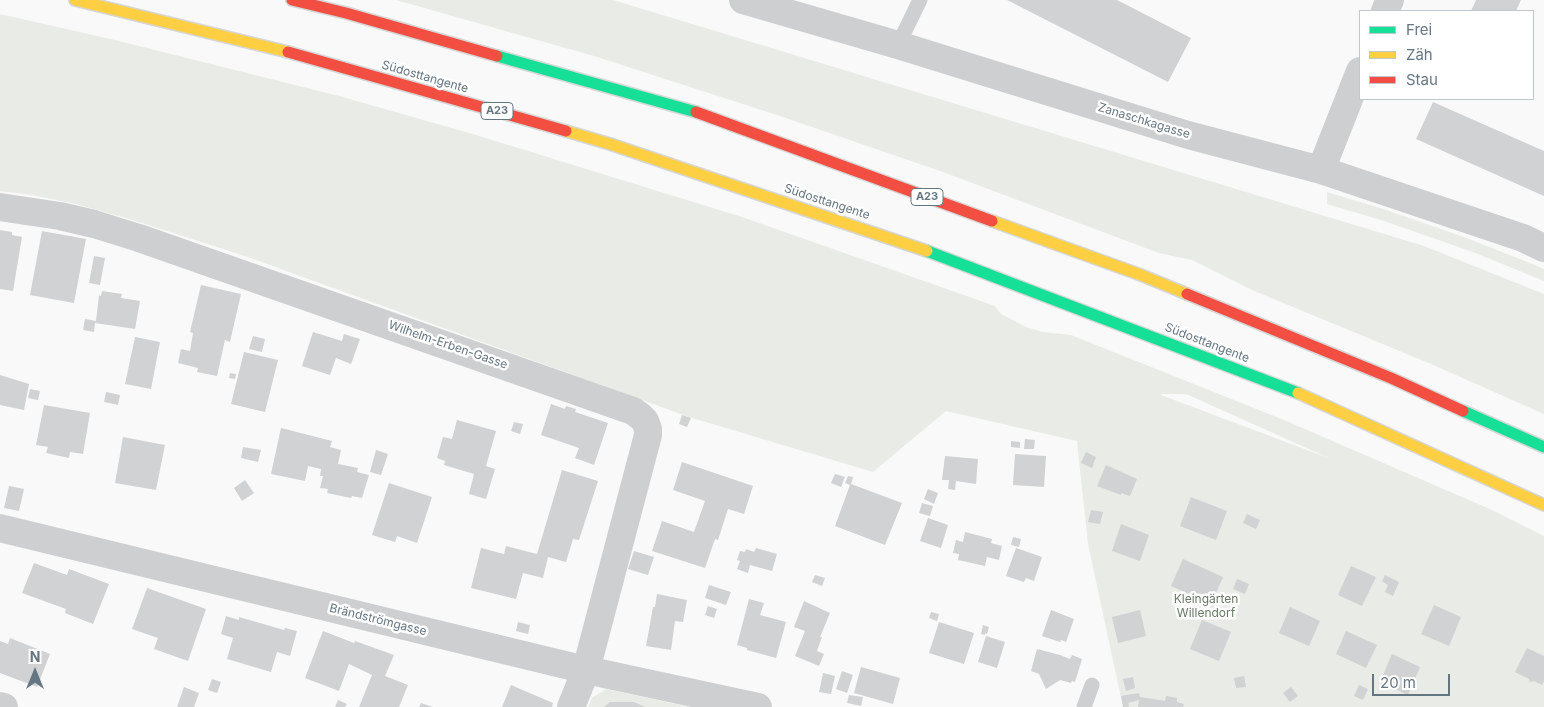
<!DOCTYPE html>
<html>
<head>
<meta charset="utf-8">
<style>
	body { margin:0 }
	#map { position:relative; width:1544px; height:707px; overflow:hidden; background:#f9f9f9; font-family:Inter,sans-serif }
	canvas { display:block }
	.legend { position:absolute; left:1359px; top:10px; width:175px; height:90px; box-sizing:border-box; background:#fff; border:1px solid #c1c8cd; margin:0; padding:6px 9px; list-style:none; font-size:15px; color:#657683 }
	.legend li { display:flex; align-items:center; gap:10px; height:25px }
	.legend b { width:25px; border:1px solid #c1c8cd }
	.north { position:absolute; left:10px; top:647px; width:50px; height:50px; -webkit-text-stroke:4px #fff; paint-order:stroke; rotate:0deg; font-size:14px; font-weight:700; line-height:20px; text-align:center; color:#657683 }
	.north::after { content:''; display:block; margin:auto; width:18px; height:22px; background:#657683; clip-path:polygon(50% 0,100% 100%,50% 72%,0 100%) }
	.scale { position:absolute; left:1372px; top:674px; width:78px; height:22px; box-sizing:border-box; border:2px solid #657683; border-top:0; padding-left:6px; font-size:15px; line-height:18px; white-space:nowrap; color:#657683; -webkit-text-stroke:4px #fff; paint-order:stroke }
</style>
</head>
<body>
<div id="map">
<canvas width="1544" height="707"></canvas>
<ul class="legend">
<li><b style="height:6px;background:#16e098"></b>Frei</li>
<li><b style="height:6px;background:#ffcf43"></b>Zäh</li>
<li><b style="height:6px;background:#f24e42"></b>Stau</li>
</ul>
<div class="north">N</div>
<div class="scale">20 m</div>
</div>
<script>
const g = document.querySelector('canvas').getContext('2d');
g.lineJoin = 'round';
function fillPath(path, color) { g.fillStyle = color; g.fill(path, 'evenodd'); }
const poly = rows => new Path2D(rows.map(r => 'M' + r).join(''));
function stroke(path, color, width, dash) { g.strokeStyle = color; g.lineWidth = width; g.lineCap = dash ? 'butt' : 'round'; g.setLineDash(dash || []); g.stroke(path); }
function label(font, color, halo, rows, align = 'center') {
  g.font = font + ' Inter,sans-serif'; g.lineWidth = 5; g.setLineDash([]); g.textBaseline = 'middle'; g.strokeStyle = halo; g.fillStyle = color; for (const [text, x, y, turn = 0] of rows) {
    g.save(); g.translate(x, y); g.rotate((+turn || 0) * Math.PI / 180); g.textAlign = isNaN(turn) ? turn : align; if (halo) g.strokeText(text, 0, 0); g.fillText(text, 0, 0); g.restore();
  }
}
fillPath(poly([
	[396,0,613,0,1424,246,1544,294,1544,414,1431,364,1252,290,1192,260,1159,253,943,172,780,116,594,56],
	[0,14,119,41,339,96,476,135,742,217,995,306,1001,314,1026,327,1043,332,1071,335,1284,420,1492,510,1544,536,1544,707,1123,707,1088,544,1077,441,946,411,873,472,689,417,245,256,136,221,76,204,32,195,0,191],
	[1161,394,1186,394,1331,459,1161,395],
	[1327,192,1383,209,1461,236,1530,263,1544,269,1544,281,1473,252,1384,221,1327,204],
	[606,689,689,707,588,707,592,698]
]), '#e8ebe6');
fillPath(poly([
	[1007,0,1117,0,1191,38,1168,82],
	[1476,0,1521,0,1516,11,1471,11],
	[1433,102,1544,151,1544,196,1416,139],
	[0,230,12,232,12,235,22,237,13,291,0,289],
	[42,231,86,239,74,303,30,295],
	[94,256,105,258,100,285,89,283],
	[201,285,241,294,230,342,225,340,217,376,197,372,198,368,178,363,181,349,190,351,193,333,190,332],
	[102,291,122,294,121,298,140,301,135,329,95,323,94,332,83,330,85,319,96,321,99,295,101,296],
	[313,332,342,341,344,334,360,339,351,364,336,358,330,375,302,366],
	[253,336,265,339,262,352,249,349],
	[135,337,160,342,151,389,125,384],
	[244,352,278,360,265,412,231,404],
	[230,373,236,374,235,379,229,378],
	[0,375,29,384,24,410,0,405],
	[30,389,40,391,38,400,28,398],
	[106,392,120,395,118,405,104,402],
	[551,404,565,409,566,406,576,409,575,412,608,423,594,465,575,458,579,448,541,435],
	[44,405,90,413,83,454,70,452,69,458,46,453,48,447,36,445],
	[682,415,691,418,687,427,679,424],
	[457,420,496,431,486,466,495,469,486,499,469,494,474,474,444,465,445,461,437,458,443,437,452,439],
	[514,422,523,424,520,434,511,431],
	[281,428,332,441,330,447,341,450,338,464,358,468,357,472,369,475,362,498,352,496,351,498,327,493,328,489,320,488,323,476,320,476,321,469,308,466,305,481,271,474],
	[123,437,165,445,156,490,115,483],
	[1025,439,1035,440,1034,449,1024,449],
	[1011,441,1020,442,1020,448,1011,447],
	[243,447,261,450,258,462,241,458],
	[376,450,388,454,381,475,370,472],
	[1086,452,1096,457,1092,468,1081,463],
	[1015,454,1046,456,1044,487,1013,485],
	[945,456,978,459,976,484,956,481,955,490,948,489,949,480,942,480],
	[682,462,753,486,744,514,728,509,718,540,715,539,705,568,652,551,662,521,694,532,705,501,673,490],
	[1106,465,1137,479,1130,496,1121,493,1121,495,1097,486],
	[562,470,598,481,579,540,573,539,566,562,548,557,543,578,523,573,516,599,471,588,481,548,504,554,506,546,537,554],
	[835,474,845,477,841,487,831,483],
	[848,476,853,477,851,484,902,503,885,545,835,526,850,485,845,483],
	[245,480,254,493,242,501,234,488],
	[389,483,432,497,417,543,397,536,395,542,372,535],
	[9,486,24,489,19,511,4,508],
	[928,489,938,493,934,504,924,499],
	[1191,497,1227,511,1216,540,1180,526],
	[922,503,933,506,930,516,919,513],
	[1091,510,1103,512,1100,524,1088,522],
	[1247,514,1260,520,1256,529,1243,523],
	[928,518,948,525,941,548,920,541],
	[1121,524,1149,535,1140,561,1112,551],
	[965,532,992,539,991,543,1002,546,999,560,987,557,985,566,958,560,959,554,953,553,956,540,963,542],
	[1013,537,1021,539,1019,547,1011,545],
	[756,548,777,554,772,571,750,565,748,573,737,569,740,561,737,560,740,551,745,552,746,549,754,552],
	[1016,548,1042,557,1034,581,1026,578,1024,582,1006,576],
	[634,551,654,557,648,575,628,569],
	[1183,559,1223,577,1211,604,1171,586],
	[34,563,67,575,69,569,109,584,93,624,65,613,66,609,22,593],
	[1351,566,1376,577,1362,606,1338,595],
	[815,575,825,578,822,586,812,582],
	[1385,575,1399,582,1393,596,1385,592,1388,585,1382,581],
	[1237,579,1249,584,1245,594,1233,589],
	[709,585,731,592,726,605,705,598],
	[147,588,206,609,188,661,154,649,158,638,132,629],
	[657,594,687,600,683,622,675,621,671,650,646,646,653,607,655,607],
	[749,599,764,603,760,615,786,622,776,658,747,650,747,648,737,645],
	[804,601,830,613,820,637,822,637,817,651,824,654,819,666,795,656,805,631,794,627],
	[1434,605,1461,617,1449,646,1421,634],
	[708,606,717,609,714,618,705,615],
	[1290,607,1320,621,1309,646,1279,633],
	[1051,610,1074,619,1066,642,1061,640,1060,642,1042,636],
	[1140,610,1146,636,1118,643,1112,617],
	[931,612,939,614,937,621,929,618],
	[226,616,239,620,239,617,284,630,285,628,297,631,290,656,277,652,271,672,227,659,233,638,221,634],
	[1202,620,1231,632,1219,661,1190,649],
	[518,622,530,625,528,634,516,631],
	[939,622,974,633,964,664,929,653],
	[983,625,989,627,987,634,985,633,985,635,981,634],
	[323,631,354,643,355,641,394,655,385,676,408,685,399,707,359,707,372,675,349,664,339,691,305,678],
	[1346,631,1377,645,1366,668,1336,654],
	[986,636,1005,642,997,668,978,662],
	[10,638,50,654,37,687,0,673,0,641,8,644],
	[1527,648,1544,656,1544,681,1542,685,1534,681,1530,682,1529,679,1515,672],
	[1037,649,1060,655,1070,659,1072,655,1082,659,1075,682,1072,681,1071,683,1060,680,1046,689,1039,674,1031,671],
	[1392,654,1420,667,1408,695,1380,682],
	[861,667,900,678,893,704,854,693],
	[842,671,853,675,847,693,836,689],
	[823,673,835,676,831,694,819,692],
	[1244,676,1246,687,1236,688,1234,678],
	[1133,677,1135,688,1126,691,1123,679],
	[212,679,221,682,217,693,208,690],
	[511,685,553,703,552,707,502,707],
	[1359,685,1368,689,1363,700,1354,696],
	[184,687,199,693,194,707,177,707],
	[1291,687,1298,696,1290,702,1283,693],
	[1139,693,1140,697,1165,701,1166,696,1177,698,1177,702,1184,704,1183,707,1138,707,1139,700,1128,703,1129,707,1123,707,1121,696],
	[849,695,863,697,861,706,847,703],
	[338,700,347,704,345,707,335,707],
	[610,702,634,702,645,707,604,707],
	[421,703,433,707,419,707]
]), '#d0d2d3');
const fast = poly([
	[497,56,696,112],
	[927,251,1298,393],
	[1463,411,1544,447]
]);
const slow = poly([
	[75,0,288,52],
	[566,131,610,144,927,251],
	[992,221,1141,275,1187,294],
	[1298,393,1544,505]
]);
const jam = poly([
	[292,0,346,13,497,56],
	[288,52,566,131],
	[696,112,992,221],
	[1187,294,1391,378,1463,411]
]);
stroke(fast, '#d5d6d6', 14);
stroke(slow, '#d5d6d6', 14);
stroke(jam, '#d5d6d6', 14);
stroke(poly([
	[898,45,920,0],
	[1084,707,1092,685]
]), '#cecfd0', 15);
stroke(poly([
	[743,0,898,45,1188,135,1321,170,1523,238,1544,248],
	[1385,11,1390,0],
	[1321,170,1360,71],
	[0,207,60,216,94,224,139,238,633,411,640,416,645,421,648,429,648,435,586,670,571,707],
	[0,528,586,670,758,707],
	[0,706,4,707]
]), '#cecfd0', 28);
stroke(fast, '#16e098', 11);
stroke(slow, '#ffcf43', 11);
stroke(jam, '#f24e42', 11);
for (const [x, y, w] of [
	[497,111,32],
	[927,197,32]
]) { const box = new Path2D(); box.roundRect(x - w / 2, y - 8.5, w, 17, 4); g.fillStyle = '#fff'; g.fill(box); stroke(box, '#657683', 1); }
label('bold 11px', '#657683', null, [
	["A23",497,111],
	["A23",927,197]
]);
label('12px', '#657683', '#fff', [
	["Südosttangente",425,77,16],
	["Zanaschkagasse",1144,121,17],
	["Südosttangente",827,202,18],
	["Südosttangente",1207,343,21],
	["Wilhelm-Erben-Gasse",448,345,19],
	["Brändströmgasse",378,620,14]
]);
label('12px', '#687a64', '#fff', [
	["Kleingärten",1206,599],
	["Willendorf",1206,613]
]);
</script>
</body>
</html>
